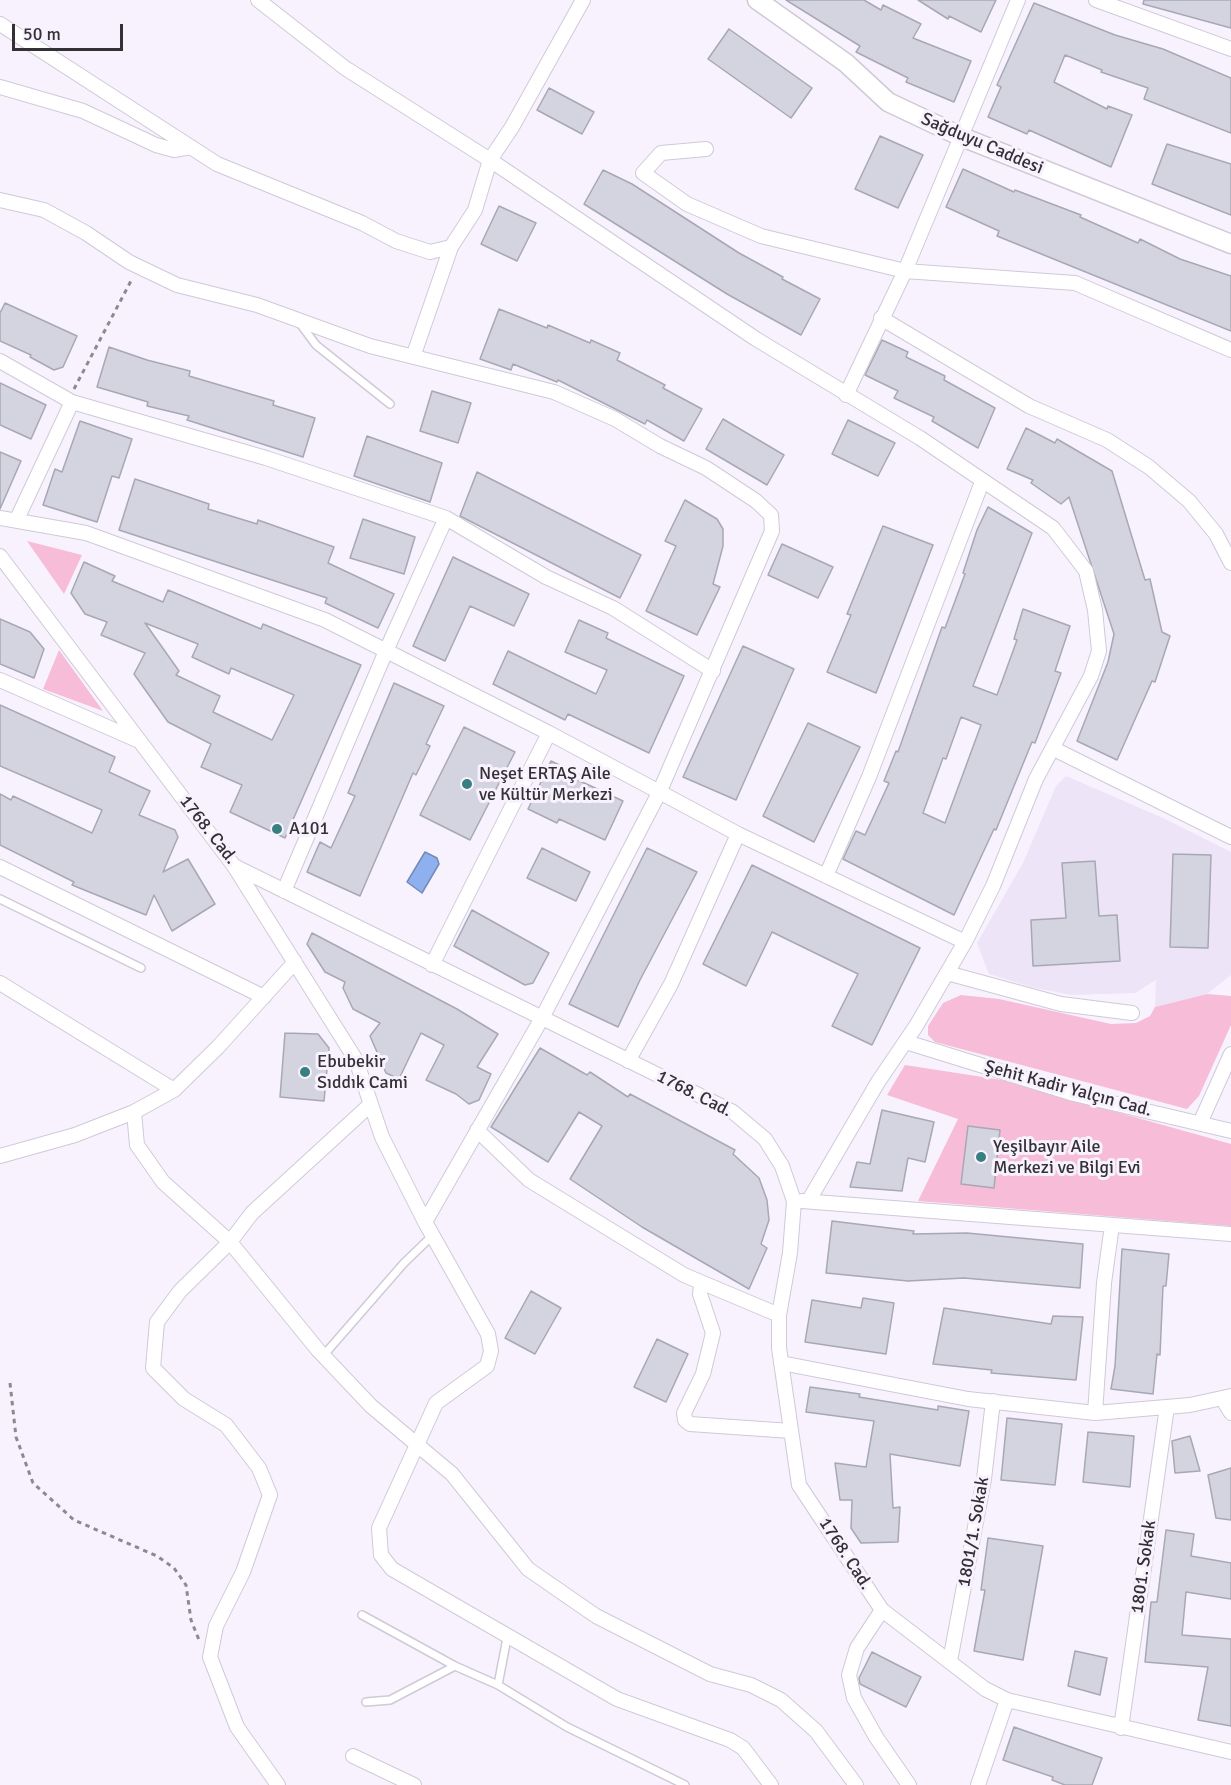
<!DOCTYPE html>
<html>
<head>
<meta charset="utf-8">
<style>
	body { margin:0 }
	#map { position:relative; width:1231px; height:1785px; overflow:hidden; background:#f8f2fe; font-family:Signika,sans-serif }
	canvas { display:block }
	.scale { position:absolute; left:12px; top:24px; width:111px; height:27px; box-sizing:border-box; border:3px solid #343136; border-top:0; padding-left:8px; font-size:18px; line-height:21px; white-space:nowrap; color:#343136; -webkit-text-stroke:4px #f8f2fe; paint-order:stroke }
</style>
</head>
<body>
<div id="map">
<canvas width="1231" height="1785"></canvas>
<div class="scale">50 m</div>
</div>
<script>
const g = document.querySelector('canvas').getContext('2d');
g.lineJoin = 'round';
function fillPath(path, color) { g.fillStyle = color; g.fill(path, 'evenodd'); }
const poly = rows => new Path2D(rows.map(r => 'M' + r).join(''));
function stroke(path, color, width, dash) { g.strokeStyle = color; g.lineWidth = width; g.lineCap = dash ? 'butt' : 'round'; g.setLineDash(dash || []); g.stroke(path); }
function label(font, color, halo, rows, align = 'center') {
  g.font = font + ' Signika,sans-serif'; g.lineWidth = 6; g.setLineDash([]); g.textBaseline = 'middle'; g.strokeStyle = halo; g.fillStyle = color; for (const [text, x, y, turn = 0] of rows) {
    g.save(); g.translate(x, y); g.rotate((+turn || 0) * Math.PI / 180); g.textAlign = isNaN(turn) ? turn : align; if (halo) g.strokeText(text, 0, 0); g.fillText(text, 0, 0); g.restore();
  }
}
fillPath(poly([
	[1066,776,1163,818,1231,852,1231,975,1207,994,1155,1007,1156,980,1135,993,1071,995,1031,987,989,974,977,943,1023,863,1056,786]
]), '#ede4f7');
fillPath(poly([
	[27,541,82,555,64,594],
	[59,650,103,711,43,689],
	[1207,994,1231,996,1231,1025,1199,1096,1187,1109,935,1042,928,1035,928,1026,943,1003,961,995,999,999,1111,1024,1136,1023,1150,1016,1155,1007],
	[905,1065,1002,1080,1231,1144,1231,1226,918,1201,958,1119,887,1095]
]), '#f7bcd7');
const water = poly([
	[425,852,437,858,439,864,422,893,407,882,425,852]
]);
fillPath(water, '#8fb0ee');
stroke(water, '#748ab7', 1.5);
const building = poly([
	[786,0,864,0,881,10,883,5,921,24,913,38,971,61,954,102,906,82,908,78,856,52,860,46,786,0],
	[918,0,996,0,981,32,949,16,948,19,918,0],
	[1144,0,1231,0,1231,28,1143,4,1144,0],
	[1034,3,1115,35,1163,49,1231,78,1231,133,1144,99,1148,88,1101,72,1102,70,1065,55,1054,82,1107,109,1108,106,1132,115,1111,167,1029,130,1027,134,988,117,1001,87,997,85,1034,3],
	[729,29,812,88,791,118,708,59,729,29],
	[549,88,594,112,582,134,537,110,549,88],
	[880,136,923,155,898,208,855,189,880,136],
	[1167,144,1231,164,1231,215,1152,184,1167,144],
	[963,169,1014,192,1015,190,1081,215,1080,217,1138,243,1140,239,1180,259,1231,276,1231,331,997,236,999,231,946,207,963,169],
	[603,170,632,184,739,253,783,277,782,279,820,299,801,335,727,294,584,204,603,170],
	[499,206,536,223,517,261,481,244,499,206],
	[5,303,77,336,63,367,54,370,30,357,31,355,0,341,0,313,5,303],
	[499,309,547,328,548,325,590,343,591,340,620,353,617,360,665,385,663,388,702,409,684,441,647,420,645,424,558,380,557,382,513,364,511,370,480,359,499,309],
	[882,340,908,352,906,357,945,376,944,380,995,408,978,448,932,421,934,417,894,398,898,391,865,375,882,340],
	[109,347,147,360,190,371,189,376,274,401,273,405,315,418,303,457,187,420,189,416,147,406,148,402,97,387,109,347],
	[0,383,46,405,31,439,0,425,0,383],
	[432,391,471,403,458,443,420,431,432,391],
	[723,419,784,455,767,485,706,449,723,419],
	[848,420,895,443,878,476,832,454,848,420],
	[80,421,132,439,119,478,112,476,97,522,43,505,55,469,62,472,80,421],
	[1026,428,1055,443,1057,439,1112,471,1145,580,1150,579,1162,632,1170,636,1155,682,1152,681,1117,760,1077,741,1108,662,1114,634,1069,497,1061,504,1031,483,1033,480,1007,469,1026,428],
	[367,436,442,463,430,502,354,476,367,436],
	[0,452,21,461,0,509,0,452],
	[477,472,641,555,620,598,460,516,477,472],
	[135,479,209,504,208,509,257,524,258,520,334,547,328,563,394,594,378,628,325,603,327,598,119,530,135,479],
	[685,500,717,519,723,529,723,546,713,584,720,587,697,635,646,611,676,546,665,541,685,500],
	[988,507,1032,533,973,686,997,695,1017,640,1014,639,1023,609,1070,626,1055,671,1061,673,1035,743,1032,742,996,830,994,829,954,915,843,859,856,831,865,835,889,783,884,781,896,751,898,752,942,627,945,628,965,574,963,573,977,530,988,507],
	[961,717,981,725,945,823,923,813,943,758,946,759,961,717],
	[363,519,415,537,404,574,350,558,363,519],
	[883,526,933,545,876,693,827,672,851,615,847,614,883,526],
	[782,544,833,567,818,598,768,575,782,544],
	[453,557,529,594,514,626,470,606,445,661,413,646,453,557],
	[84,562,115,576,112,581,163,602,168,590,261,629,263,624,361,665,285,838,230,812,242,785,201,767,211,744,168,722,134,674,145,653,101,635,107,622,85,614,71,593,84,562],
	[145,623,198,644,192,657,229,674,231,668,294,695,272,740,213,712,220,696,176,675,179,671,145,623],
	[0,619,30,632,44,649,34,678,0,664,0,619],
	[579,620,608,633,606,638,684,676,649,753,568,714,565,720,493,684,508,651,596,694,607,670,565,652,579,620],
	[743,646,794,669,736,800,683,777,743,646],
	[394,683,444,706,426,744,430,746,416,775,413,773,360,896,307,872,320,842,331,848,355,796,348,793,394,683],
	[0,705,115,757,109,772,150,791,139,815,175,830,178,837,163,872,188,859,215,904,172,931,154,895,146,915,72,885,74,882,0,845,0,794,11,800,13,796,92,833,102,810,0,766,0,705],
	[808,723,860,747,814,842,763,816,808,723],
	[464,727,515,752,470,840,420,815,464,727],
	[551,761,580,775,578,780,623,801,605,840,559,819,557,823,528,809,551,761],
	[542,848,590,872,576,901,527,878,542,848],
	[647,848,697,872,640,980,618,1027,569,1004,647,848],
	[1173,854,1211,855,1208,948,1170,947,1173,854],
	[1095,861,1099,916,1117,915,1120,961,1033,966,1031,920,1066,918,1062,863,1095,861],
	[752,865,920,948,872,1045,832,1026,858,974,772,932,746,986,703,964,752,865],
	[472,910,549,953,533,983,525,985,454,946,472,910],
	[312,933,457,1009,498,1034,477,1067,491,1074,479,1100,469,1104,456,1094,426,1080,444,1045,421,1033,399,1079,386,1073,370,1036,380,1023,353,1009,343,988,345,982,325,972,307,944,312,933],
	[285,1033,318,1034,329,1048,324,1101,280,1097,285,1033],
	[540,1048,587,1075,590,1072,628,1097,630,1094,735,1150,733,1154,759,1178,767,1200,769,1220,761,1244,767,1248,749,1289,642,1227,570,1179,602,1126,579,1112,548,1162,491,1127,540,1048],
	[882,1110,934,1122,925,1162,908,1158,902,1191,850,1187,857,1162,870,1164,882,1110],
	[968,1126,1000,1130,994,1188,961,1184,968,1126],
	[832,1221,914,1231,913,1234,967,1233,1083,1244,1080,1288,964,1278,908,1281,826,1273,832,1221],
	[1122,1249,1169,1254,1166,1286,1163,1286,1160,1355,1157,1354,1153,1394,1111,1389,1115,1366,1122,1249],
	[531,1291,561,1308,535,1354,505,1338,531,1291],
	[863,1298,894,1303,886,1354,805,1342,812,1300,861,1308,863,1298],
	[944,1308,1051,1324,1053,1316,1083,1317,1076,1380,991,1373,992,1370,933,1364,944,1308],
	[657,1339,688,1354,666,1402,634,1387,657,1339],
	[810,1387,860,1394,859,1397,938,1410,938,1406,969,1411,960,1466,890,1454,893,1508,900,1507,898,1542,861,1543,851,1528,852,1500,840,1500,835,1463,866,1467,874,1421,806,1412,810,1387],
	[1007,1418,1062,1424,1055,1485,1001,1480,1007,1418],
	[1088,1432,1134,1436,1130,1487,1083,1482,1088,1432],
	[1190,1436,1200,1471,1175,1473,1172,1441,1190,1436],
	[1231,1468,1231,1520,1216,1518,1208,1475,1231,1468],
	[1166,1530,1194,1534,1191,1556,1231,1563,1231,1599,1186,1592,1182,1635,1231,1639,1231,1726,1198,1720,1208,1667,1145,1662,1151,1602,1157,1602,1166,1530],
	[988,1538,1043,1546,1023,1660,974,1651,985,1590,981,1590,988,1538],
	[1075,1651,1107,1658,1100,1695,1068,1686,1075,1651],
	[872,1652,921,1677,906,1707,860,1684,859,1678,872,1652],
	[1014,1727,1102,1758,1092,1785,1065,1785,1052,1780,1053,1777,1003,1760,1014,1727]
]);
fillPath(building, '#d4d4e1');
stroke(building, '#a7a8b4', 1.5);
const service = poly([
	[299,322,316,345,390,404],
	[0,899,141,968],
	[323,1356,404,1263,432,1236],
	[362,1615,455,1666,498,1685,567,1727,685,1785],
	[498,1685,507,1638],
	[366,1702,390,1700,455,1666]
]);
const minor = poly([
	[258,0,345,68,490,160,756,339,920,438,1053,528,1086,571,1095,610,1099,651,1091,676,1036,779,993,886,965,942,916,1026,878,1082,809,1200],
	[1096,0,1231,49],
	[0,24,217,164,362,223,396,241,430,252,451,247,475,210,490,160,512,127,583,0],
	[0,87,83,111,156,145,174,150,191,147],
	[706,149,661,153,643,173,687,204,761,236,905,271,1075,283,1231,350],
	[0,200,44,210,86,233,129,262,177,285,257,305,370,346,554,392,615,419,660,446,706,468,756,501,771,515,772,531,659,793,542,1018,425,1222],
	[881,318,1029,406,1107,440,1149,467,1189,501,1216,534,1231,563],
	[413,357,451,247],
	[0,361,72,402,266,458,446,518,546,577,613,608,713,671],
	[846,395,905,271,1018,0],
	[0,518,86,533,325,620,549,733,738,834,965,942],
	[17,519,72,402],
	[0,556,234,866,733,1112,765,1139,782,1166,794,1201,790,1253,779,1315,779,1348,799,1485,882,1610,985,1689,1007,1700,1231,1752],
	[0,680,137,740],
	[1054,749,1231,837],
	[234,866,356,1060,382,1137,425,1222,488,1334,491,1351,487,1366,436,1403,379,1528,381,1555,392,1569,617,1699,730,1740,743,1748,771,1785],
	[0,867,264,997],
	[826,876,869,777,982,482],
	[284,891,386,651,446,518],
	[432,965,549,733],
	[947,973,1061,1004,1132,1013],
	[0,983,174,1090],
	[906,1042,1074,1094,1231,1131],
	[628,1061,671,984,738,834],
	[134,1112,137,1145,163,1182,230,1242,318,1350,371,1406,452,1474,528,1569,596,1616,710,1674,751,1685,781,1700,816,1731,856,1785],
	[1200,1123,1231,1054],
	[477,1130,529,1180,684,1275,779,1315],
	[0,1156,75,1135,134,1112,174,1090,218,1047,295,962],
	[802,1201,1231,1234],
	[701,1285,700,1294,713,1333,703,1374,684,1413,685,1420,690,1424,791,1431],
	[781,1363,968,1399,1095,1413,1190,1405,1231,1396],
	[1222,1398,1231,1413],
	[1095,1413,1104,1283,1112,1225],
	[882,1610,857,1648,849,1675,854,1698,876,1737,909,1785],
	[950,1661,984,1479,993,1401],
	[1121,1728,1167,1407],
	[353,1756,414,1785],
	[278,1785,237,1727,210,1657,216,1626,243,1572,270,1495,259,1468,226,1425,184,1399,153,1368,157,1322,180,1291,230,1242,252,1213,371,1104],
	[978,1785,1007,1700]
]);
const tertiary = poly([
	[757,0,846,63,888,102,962,137,1231,244]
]);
stroke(service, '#cfcad5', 10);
stroke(minor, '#cfcad5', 16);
stroke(tertiary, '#cfcad5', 21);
stroke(poly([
	[74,389,132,279],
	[10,1383,16,1437,33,1483,74,1520,157,1556,174,1568,186,1585,191,1620,199,1640]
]), '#8e8991', 3, [4.5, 4.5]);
stroke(service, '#fff', 7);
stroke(minor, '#fff', 14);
stroke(tertiary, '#fff', 18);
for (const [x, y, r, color] of [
	[467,784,6,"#377f81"],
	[277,829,6,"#377f81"],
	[305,1072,6,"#377f81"],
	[981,1157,6,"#377f81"]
]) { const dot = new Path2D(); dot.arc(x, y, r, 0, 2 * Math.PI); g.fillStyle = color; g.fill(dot); stroke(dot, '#f8f2fe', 2); }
label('18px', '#343136', '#f8f2fe', [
	["Sağduyu Caddesi",982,144,23],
	["1768. Cad.",208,830,52],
	["Şehit Kadir Yalçın Cad.",1068,1089,15],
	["1768. Cad.",694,1094,27],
	["1801/1. Sokak",974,1532,-80],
	["1768. Cad.",845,1554,57],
	["1801. Sokak",1144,1567,-82]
]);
label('18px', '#343136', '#f8f2fe', [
	["Neşet ERTAŞ Aile",479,774],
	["ve Kültür Merkezi",479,795],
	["A101",289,829],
	["Ebubekir",317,1062],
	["Sıddık Cami",317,1083],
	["Yeşilbayır Aile",993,1147],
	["Merkezi ve Bilgi Evi",993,1168]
], 'left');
</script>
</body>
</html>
